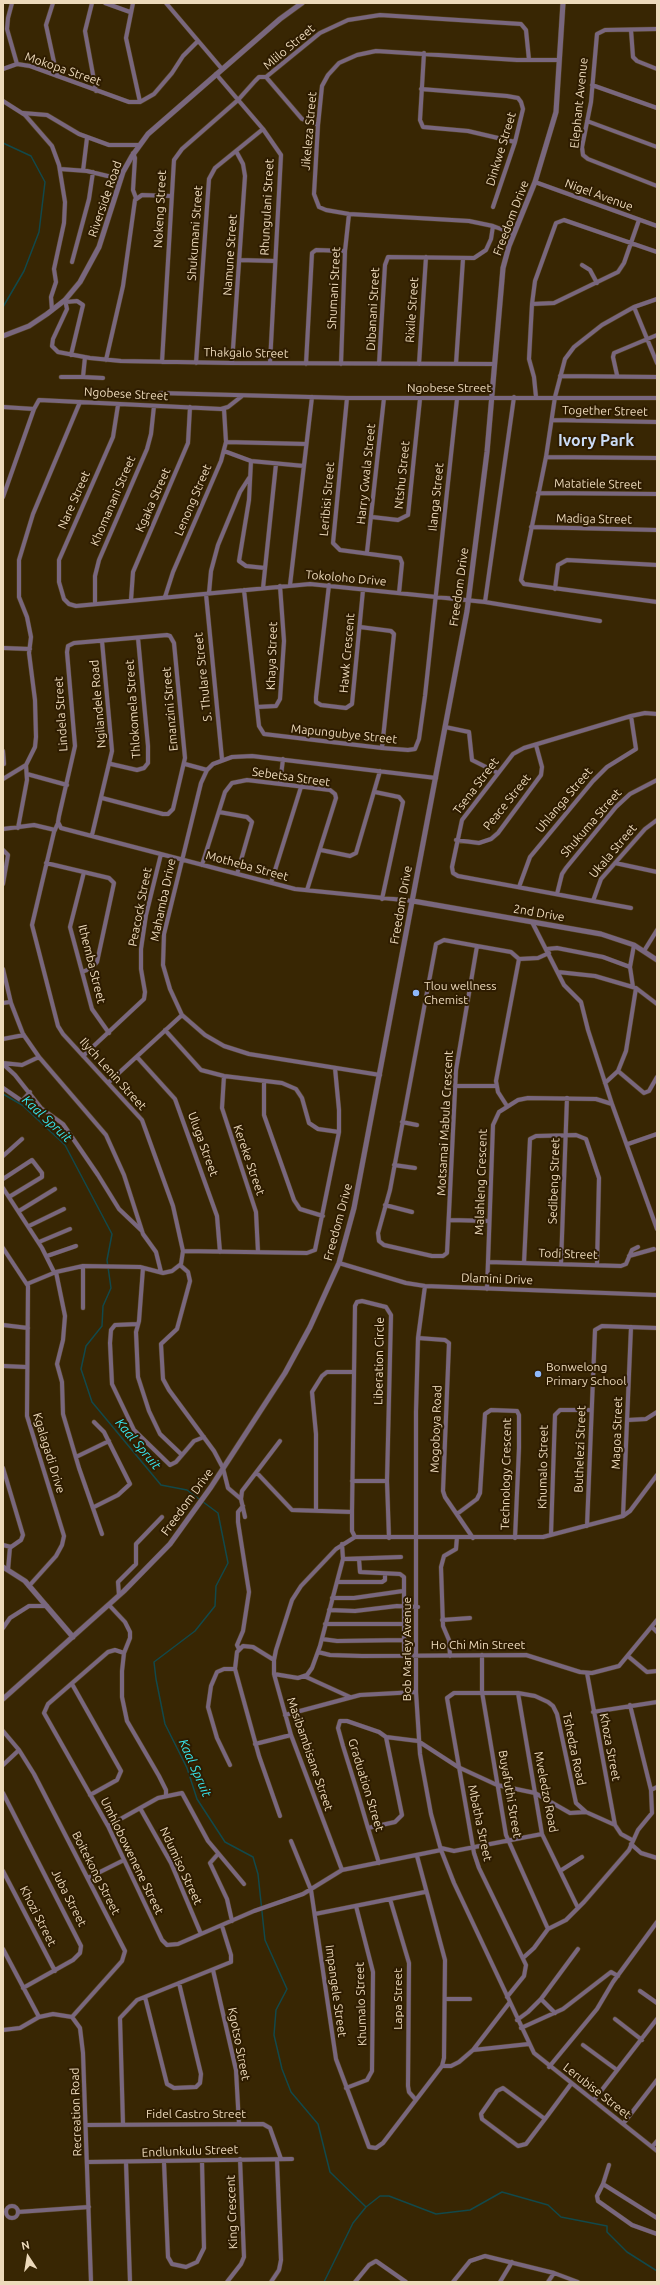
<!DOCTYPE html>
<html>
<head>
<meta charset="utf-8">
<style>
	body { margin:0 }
	#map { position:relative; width:660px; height:2285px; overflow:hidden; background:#382603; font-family:Ubuntu,sans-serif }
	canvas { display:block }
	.frame { position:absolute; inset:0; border:4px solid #eddabb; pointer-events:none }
	.north { position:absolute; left:8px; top:2237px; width:40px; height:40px; -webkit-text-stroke:3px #2e1c00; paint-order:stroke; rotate:348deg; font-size:11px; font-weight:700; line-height:16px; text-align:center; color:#eddabb }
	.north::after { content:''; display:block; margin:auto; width:14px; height:18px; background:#eddabb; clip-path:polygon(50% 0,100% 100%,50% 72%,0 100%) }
</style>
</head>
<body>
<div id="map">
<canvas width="660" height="2285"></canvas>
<div class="frame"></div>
<div class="north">N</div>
</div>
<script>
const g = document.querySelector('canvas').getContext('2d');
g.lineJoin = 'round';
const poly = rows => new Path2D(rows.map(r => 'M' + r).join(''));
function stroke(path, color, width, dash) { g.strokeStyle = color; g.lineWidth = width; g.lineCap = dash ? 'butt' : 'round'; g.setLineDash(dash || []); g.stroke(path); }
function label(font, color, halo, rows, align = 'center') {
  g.font = font + ' Ubuntu,sans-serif'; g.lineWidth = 4; g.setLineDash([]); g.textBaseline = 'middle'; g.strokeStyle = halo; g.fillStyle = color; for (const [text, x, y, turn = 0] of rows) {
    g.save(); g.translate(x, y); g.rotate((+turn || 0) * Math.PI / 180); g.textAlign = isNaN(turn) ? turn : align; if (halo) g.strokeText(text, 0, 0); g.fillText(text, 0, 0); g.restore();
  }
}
stroke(poly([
	[3,143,31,156,45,182,39,232,24,271,3,307],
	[3,1094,22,1105,65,1145,112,1234,107,1260,111,1288,103,1306,102,1326,86,1346,81,1369,92,1402,161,1485,187,1490,218,1513,228,1563,216,1586,215,1606,195,1631,154,1662,156,1679,165,1724,187,1768,197,1799,225,1842,253,1857,258,1874,265,1940,287,1989,276,2010,274,2035,282,2069,291,2092,318,2124,330,2172,366,2207,380,2196,389,2196,436,2214,470,2210,502,2192,548,2205,561,2217,607,2226,607,2232,627,2252,657,2271],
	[324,2282,353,2223,366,2207]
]), '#12494b', 1.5);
const minor = poly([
	[12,3,8,18,7,29,17,64,30,66,129,102,140,102,154,94,172,73,183,56,198,41],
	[53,3,46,25,57,76],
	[92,3,85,31,96,91],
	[105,3,130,12],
	[133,3,126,38,140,102],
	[166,3,222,69],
	[657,29,605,30,597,34,591,102,582,147,583,155,588,159,657,186],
	[631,30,633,57,637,61,657,69],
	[424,53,420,120,423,127,468,131,515,142],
	[3,69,17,64],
	[216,74,263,129,281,155,270,363],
	[266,77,320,33,348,20,380,15,521,24,526,30,529,60],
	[266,77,302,119,318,125],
	[592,85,657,108],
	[421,89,507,96,518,98,521,102,523,109,515,142,493,207],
	[3,101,25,115,52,146,59,165,65,202,64,223,54,269,56,282,51,297,52,310],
	[23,113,47,115,79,134,109,145,139,145],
	[587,121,657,147],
	[133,153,135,158,133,190,136,198],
	[60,169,87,171,120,179],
	[83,171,87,138],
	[535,182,657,226],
	[514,234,493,226,469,221,349,214,326,210,319,207,314,194,318,125,322,86,328,75,339,63,357,55,376,51,517,60,559,60],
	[239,260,275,261],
	[72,262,89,199,93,172],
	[582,265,590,270,597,283],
	[657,299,634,307,602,325,574,347,565,359,555,397,546,457,521,580,524,584,657,602],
	[65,300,67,309,53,339,52,346,58,352,90,358,121,361,232,363,494,364],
	[66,302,77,301,83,305,71,355],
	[532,304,554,303,618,272,624,263,639,220],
	[634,307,657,363],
	[106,360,123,286,135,200,142,195,171,196],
	[162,362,174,160,182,149,238,100,255,81,259,77,266,77],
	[196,363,209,179,215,168,263,129],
	[232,363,245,176,243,164,236,151],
	[306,364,312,253,316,250,345,251],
	[341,364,345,251,349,214],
	[379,364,385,265,388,257,474,258,486,250,491,239,493,226],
	[419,364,426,257],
	[456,364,463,259],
	[617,375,613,357,614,353,657,335],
	[560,376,657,377],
	[61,377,83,377,85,357],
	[83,377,103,378],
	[160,393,347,398,657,398],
	[536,397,534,377,529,359,532,304,535,281,556,223,564,220,657,252],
	[347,398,333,543,340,550,400,558,402,563,399,593],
	[118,405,113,437,59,560,59,582,64,599,69,604,76,606,310,584,485,602,600,621],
	[3,407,34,409],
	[552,420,657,422],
	[226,442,306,444],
	[224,451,251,461],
	[546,457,657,458],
	[538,493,657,494],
	[3,497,34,409,39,400,221,409,228,407,242,396],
	[372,517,398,520,408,515,420,399],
	[531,527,657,530],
	[367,552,384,398],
	[265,568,246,566,239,561,249,500,251,461,304,466],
	[290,585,312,397],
	[329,585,316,697,316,702,321,705,346,708,352,704,363,590],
	[263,588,276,464],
	[555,589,558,565,567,560,657,565],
	[244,590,259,726,264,734,382,748,408,750,415,749,419,739,425,696,457,399],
	[209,593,211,571,218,545,240,492,249,478],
	[206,594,222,759],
	[165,597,173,572,221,461,226,442,224,409],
	[131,600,133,572,188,443,190,407],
	[485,602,514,397],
	[95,603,95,576,99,560,147,449,151,434,154,406],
	[360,627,391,631,394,634,382,748],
	[3,648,30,649],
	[257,707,276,706,280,699,284,641,280,586],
	[445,727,469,732,472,760,498,773],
	[3,751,4,764],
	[111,764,137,770,144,768,148,763,148,746,138,638],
	[185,764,207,770],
	[27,774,67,785],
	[3,779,26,765],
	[280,784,283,759],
	[375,792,399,797,403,802,382,899],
	[102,798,163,814,168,814,173,809,185,758,174,643,170,636,167,635,74,643,68,646,67,652,75,746,59,816,58,822,61,828,295,889,413,901],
	[219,812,247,817,252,822,237,874],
	[58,823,54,832,32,925,58,1026,63,1034,142,1120,173,1206,183,1251,307,1253,315,1250,339,1132,339,1110,335,1068],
	[18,828,27,780,26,765,35,747,36,737,35,700,29,653,31,637,27,617,19,597,19,560,33,514,80,402],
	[3,829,34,825,55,830],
	[92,835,112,751,102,641],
	[456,840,479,843,491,839,498,833,541,775,542,767,536,745],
	[3,850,8,855,3,884],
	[321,850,350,856,356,853,380,771],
	[46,863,109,878,114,883,97,962,92,968,82,972],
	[615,863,657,872],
	[202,865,225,792,232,783,247,780,330,790,335,794,336,798,307,890],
	[84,872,70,927,92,1009,109,1033],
	[271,883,301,787],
	[519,887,530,857,593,781,607,767,636,749,631,716],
	[557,894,562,874,566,868,616,807,630,794,657,780],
	[593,901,601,879,645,829,657,820],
	[631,908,458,876,453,873,452,867,462,820,513,754,524,748,631,716,645,713,657,714],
	[532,922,564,985,581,1002,588,1030,612,1104],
	[477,946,456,1070,447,1253,443,1256,432,1256,384,1245,379,1241,378,1233,390,1190,436,944,444,940,477,946,511,952,519,959],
	[547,949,557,948,603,957,630,967],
	[644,951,657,930],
	[519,959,538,958,549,953],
	[3,969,11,1003,23,1034,39,1057,106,1135,124,1175,143,1234,156,1252,161,1272],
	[558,972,595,976,636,988,657,1004],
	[633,987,630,967,634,945],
	[636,988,626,1051,618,1071,644,1093,649,1091,657,1077],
	[3,1003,10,1002],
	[165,1030,201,1070,224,1076,282,1083,296,1089,302,1098,309,1123,318,1129,339,1132],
	[3,1039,24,1035],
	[83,1056,144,999,145,992,141,969,141,949,146,915,161,854],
	[137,1057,175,1099,217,1216,220,1252],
	[3,1063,22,1065,39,1057],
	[3,1064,15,1075,41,1108,63,1124,98,1175,119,1209,141,1230],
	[380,1075,249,1054,224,1046,205,1035,182,1015,170,989,163,965,164,934,201,783,207,770,213,764,232,757,252,756,436,778],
	[224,1076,222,1108,256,1212,258,1252],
	[264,1081,264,1115,294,1200,300,1209,323,1216],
	[109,1082,182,1015],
	[605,1083,618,1071],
	[455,1086,496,1086],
	[3,1088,22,1101,30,1092],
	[507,1106,498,1092,496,1081,519,959],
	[402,1122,417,1125],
	[628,1144,657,1134],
	[3,1156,22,1139],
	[394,1165,415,1168],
	[3,1179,32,1160,42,1173,42,1177,9,1197],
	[3,1188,42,1248,54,1272],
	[385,1205,412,1212],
	[19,1211,55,1189],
	[450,1220,489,1221],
	[29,1226,64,1209],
	[39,1242,70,1229],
	[3,1248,28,1286,27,1416,64,1536,62,1545,56,1556,29,1586],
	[47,1256,76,1246],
	[629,1256,654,1249],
	[488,1262,621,1266,626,1264,632,1250,638,1247],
	[339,1263,406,1283,425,1286,657,1295],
	[524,1263,530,1139,536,1136,576,1135,586,1139,599,1178,597,1265],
	[561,1264,567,1098],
	[180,1265,188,1272,190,1281,177,1329,161,1344,163,1379,169,1390,214,1451,223,1468,228,1488,241,1499],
	[83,1266,83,1308],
	[143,1268,139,1321,136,1332,138,1377,149,1411,160,1434,182,1455],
	[56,1272,65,1316,63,1340,57,1364,62,1382,63,1414,79,1468,102,1534],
	[27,1284,56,1272,83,1266,140,1267,163,1273,172,1271,181,1264,183,1251],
	[425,1286,418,1338,416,1412,416,1692,420,1754,431,1814,441,1850,454,1883,534,2053,657,2151],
	[487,1289,493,1125,499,1112,518,1100,528,1098,596,1099,612,1104,657,1229],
	[138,1324,115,1325,111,1330,110,1343,112,1384,134,1430,170,1465,176,1462,194,1441,204,1437],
	[3,1325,28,1328],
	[418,1338,445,1340,449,1343,443,1491,445,1497,473,1538],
	[3,1366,26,1367],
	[628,1420,646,1419,657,1412],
	[76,1457,109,1441],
	[3,1468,23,1535,21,1540,11,1547,3,1545],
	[257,1473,292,1510,352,1512],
	[352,1481,387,1481],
	[94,1507,118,1495,130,1484,104,1432,94,1422],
	[316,1511,316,1434,312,1392,322,1376,327,1372,354,1372],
	[457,1514,477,1499,480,1493,485,1414,491,1410,517,1411,519,1415,519,1448,515,1538],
	[623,1516,631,1327],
	[245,1517,241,1499,242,1491,280,1441],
	[587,1526,595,1330,602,1326,657,1328],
	[551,1534,555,1415,560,1410,591,1410],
	[355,1537,352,1531,352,1512,355,1306,357,1302,362,1301,386,1307,391,1315,387,1481,389,1538],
	[343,1559,401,1557],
	[359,1559,360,1572,400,1574,404,1577,404,1655],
	[8,1570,10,1547],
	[337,1582,382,1582,385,1580,385,1574],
	[119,1595,118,1582,136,1564,136,1544,162,1517],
	[332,1598,354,1598,403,1591],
	[109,1605,125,1622,130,1632,130,1638,124,1653,122,1671,122,1697,127,1721,159,1776,166,1790,166,1795],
	[329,1610,355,1611,397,1606,418,1607],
	[442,1620,470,1618],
	[325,1624,405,1624],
	[652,1627,657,1632],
	[3,1628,10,1618,29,1606,47,1606],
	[322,1639,337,1641,405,1640],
	[239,1649,237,1645,243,1631,249,1592,238,1522,238,1512,243,1506],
	[318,1652,330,1655,362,1656,526,1655,580,1672,592,1673,619,1666,657,1620],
	[124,1653,115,1650,108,1652,48,1704,44,1713,108,1826,162,1940,167,1945,178,1944,254,1911,303,1894,342,1870,441,1850],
	[482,1655,482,1692,506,1835,548,1929],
	[450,1656,449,1640,443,1626,441,1567,444,1556,456,1549,457,1537],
	[629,1657,647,1672,657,1671],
	[274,1660,253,1647,243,1646,237,1652,235,1669,259,1756,280,1816],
	[587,1673,615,1825,621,1834,632,1840],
	[274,1674,298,1678,307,1675,312,1668,320,1646,343,1559,342,1544],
	[304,1676,350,1697],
	[72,1684,121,1771,117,1780,90,1795],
	[518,1693,542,1834,578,1908],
	[593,1712,657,1702],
	[285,1715,360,1695,416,1692],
	[3,1731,19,1750,34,1774,125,1951,122,1961,72,2017],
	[386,1737,418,1741,458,1767,497,1785,535,1793,570,1813,586,1812],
	[255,1744,291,1735],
	[3,1765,19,1750],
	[230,1765,217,1738,208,1707,211,1686,217,1672,224,1669,235,1669],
	[651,1790,657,1787],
	[3,1793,81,1946,80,1953,73,1960,23,1988],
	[140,1808,171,1863,201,1934],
	[108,1826,158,1798,182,1793,208,1841,244,1884],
	[368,1828,395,1822,402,1815,387,1742,386,1737,379,1732,347,1721,340,1721,338,1728,343,1746,358,1794,368,1828,379,1863],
	[291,1841,311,1890,336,2059,369,2147,376,2148,383,2143,442,2066,451,2066,459,2062,473,2050,529,2044],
	[631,1844,641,1853,657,1858],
	[441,1848,454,1851,542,1834],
	[218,1854,210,1863,227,1899,232,1921],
	[417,1856,445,1960,444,2058,442,2066],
	[342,1870,291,1735,274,1674,274,1660,276,1650,292,1600,301,1586,336,1549,355,1537,543,1537,623,1516,630,1511,657,1475],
	[3,1871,55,1971],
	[560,1871,582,1857],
	[88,1878,124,1860],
	[390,1899,409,1963,408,2086,409,2092,416,2100],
	[315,1914,425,1892],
	[3,1949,39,2017],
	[523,1958,534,1948,548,1929,566,1920,584,1902,629,1850,638,1830,652,1813,651,1790,630,1705],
	[213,1970,236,2070,239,2124],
	[640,1991,657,2003],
	[145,1997,167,2084,174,2088,196,2087,200,2083,201,2074,179,1983],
	[507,1997,524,1976,526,1965,479,1868,474,1853,447,1698,454,1693,518,1693,535,1696,548,1702,553,1706,557,1714,576,1803,586,1812,615,1825],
	[445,1999,470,1999],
	[541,1999,555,2013],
	[615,2019,642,2040],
	[517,2020,528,2012,541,1999,578,1949],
	[521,2028,563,2009,611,1972,618,1976],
	[3,2030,20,2028,39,2017,53,2014,72,2017,80,2028,83,2053,91,2282],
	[583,2045,617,2070],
	[473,2050,510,2002],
	[549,2067,597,2009,613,1982,657,1922],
	[346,2088,367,2080,372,2071,373,1972,356,1906],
	[594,2100,657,2019],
	[545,2119,526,2144,518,2146,482,2119,481,2114,497,2091,503,2088,545,2119,571,2084],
	[123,2124,120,2018,137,2000,231,1962,231,1955,222,1926],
	[623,2124,657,2080],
	[86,2125,263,2124,270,2128,281,2159],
	[652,2147,657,2141],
	[88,2162,292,2159],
	[126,2162,130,2282],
	[164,2162,168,2257,172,2264,186,2267,197,2262,204,2248,202,2161],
	[609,2165,603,2184,597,2196,598,2201,632,2225,657,2234],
	[603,2184,657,2218],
	'6 2212a6 6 0 1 1 12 0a6 6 0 1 1-12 0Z',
	[18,2212,89,2207],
	[227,2282,241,2264,244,2257,240,2159],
	[271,2282,279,2270,281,2260,277,2160],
	[355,2282,369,2265,376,2261,406,2282],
	[453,2282,470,2261,485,2256,554,2273,578,2282],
	[500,2282,512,2262],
	[548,2282,554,2273]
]);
const tertiary = poly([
	[3,336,29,326,47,314,65,300,80,282,99,247,123,172,132,156,148,134,280,19,302,3],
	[413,901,601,934,634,945,657,960],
	[3,1567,25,1581,73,1637],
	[3,1699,124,1591,170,1544,211,1487,285,1373,310,1327,339,1263,354,1208,467,611,487,452,503,268,509,246,535,182,556,112,563,3]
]);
stroke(minor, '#554320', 5);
stroke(tertiary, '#554320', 6);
stroke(minor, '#79677e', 4);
stroke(tertiary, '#79677e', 5);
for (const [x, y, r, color] of [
	[416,993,4,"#8eb9fc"],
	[538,1374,4,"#8eb9fc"]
]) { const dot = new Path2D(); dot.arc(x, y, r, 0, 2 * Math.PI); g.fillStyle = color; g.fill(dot); stroke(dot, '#2e1c00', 1.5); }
label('12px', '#eddabb', '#2e1c00', [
	["Mlilo Street",289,47,-40],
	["Mokopa Street",63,69,19],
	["Elephant Avenue",579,103,-84],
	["Jikeleza Street",309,131,-85],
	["Dinkwe Street",501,149,-73],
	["Nigel Avenue",599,195,20],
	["Riverside Road",105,199,-71],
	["Rhungulani Street",267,207,-87],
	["Nokeng Street",160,209,-87],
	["Freedom Drive",511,218,-69],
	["Shukumani Street",195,233,-86],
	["Namune Street",230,255,-86],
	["Shumani Street",334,288,-87],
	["Dibanani Street",373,309,-87],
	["Rixile Street",412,310,-86],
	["Thakgalo Street",246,353,1],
	["Ngobese Street",449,388],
	["Ngobese Street",126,394,3],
	["Together Street",605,411,1],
	["Harry Gwala Street",366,474,-84],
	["Ntshu Street",402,475,-84],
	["Matatiele Street",598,484,1],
	["Ilanga Street",436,497,-84],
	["Leribisi Street",327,499,-85],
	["Nare Street",74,500,-66],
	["Kgaka Street",153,500,-66],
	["Lenong Street",193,500,-67],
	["Khomanani Street",113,501,-67],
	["Madiga Street",594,519,1],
	["Tokoloho Drive",346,578,5],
	["Freedom Drive",459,587,-82],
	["Hawk Crescent",347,653,-85],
	["Khaya Street",272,656,-88],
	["S. Thulare Street",203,677,-96],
	["Ngilandele Road",98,704,-95],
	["Thlokomela Street",133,709,-94],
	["Emanzini Street",170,709,-95],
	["Lindela Street",61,714,-94],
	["Mapungubye Street",344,734,6],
	["Sebetsa Street",291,777,8],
	["Tsena Street",476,786,-53],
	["Uhlanga Street",564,800,-50],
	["Peace Street",507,802,-51],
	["Shukuma Street",591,823,-49],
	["Ukala Street",613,851,-50],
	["Motheba Street",247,866,15],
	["Mahamba Drive",163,900,-78],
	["Freedom Drive",401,905,-80],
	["Peacock Street",140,907,-79],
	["2nd Drive",539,913,10],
	["Ithemba Street",92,964,76],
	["Ilych Lenin Street",113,1074,48],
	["Motsamai Mabula Crescent",445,1123,-87],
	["Uluga Street",203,1144,70],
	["Kereke Street",249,1160,71],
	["Sedibeng Street",554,1181,-88],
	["Malahleng Crescent",481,1182,-88],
	["Freedom Drive",338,1222,-75],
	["Todi Street",568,1254,2],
	["Dlamini Drive",497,1279,2],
	["Liberation Circle",379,1361,-89],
	["Mogoboya Road",436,1429,-88],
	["Magoa Street",617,1433,-88],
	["Buthelezi Street",580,1449,-88],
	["Kgalagadi Drive",49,1453,73],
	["Khumalo Street",543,1467,-89],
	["Technology Crescent",506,1474,-89],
	["Freedom Drive",187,1502,-54],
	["Ho Chi Min Street",478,1645],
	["Bob Marley Avenue",407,1649,-90],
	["Khoza Street",610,1747,79],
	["Tshedza Road",574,1749,78],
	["Masibambisane Street",310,1754,71],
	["Graduation Street",366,1785,73],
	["Mveledzo Road",546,1792,79],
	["Buyafuthi Street",510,1794,80],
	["Mbatha Street",480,1823,78],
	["Umhlobowenene Street",132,1856,64],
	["Ndumiso Street",181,1866,65],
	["Boitekong Street",96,1873,63],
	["Juba Street",69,1898,63],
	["Khozi Street",38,1916,63],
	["Impangele Street",336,1991,82],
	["Lapa Street",398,1999,-90],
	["Khumalo Street",361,2004,-92],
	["Kgotso Street",239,2044,79],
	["Lerubise Street",597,2091,38],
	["Recreation Road",76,2112,-92],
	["Fidel Castro Street",196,2114],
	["Endlunkulu Street",190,2151,-2],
	["King Crescent",232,2212,-92]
]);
label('12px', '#eddabb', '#2e1c00', [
	["Tlou wellness",424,986],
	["Chemist",424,1000],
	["Bonwelong",546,1367],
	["Primary School",546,1381]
], 'left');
label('italic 13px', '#37e8ef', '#2e1c00', [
	["Kaal Spruit",47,1119,43],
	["Kaal Spruit",138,1444,50],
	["Kaal Spruit",195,1768,66]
]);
label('bold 16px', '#cbdcf6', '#2e1c00', [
	["Ivory Park",596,441]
]);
</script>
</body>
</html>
